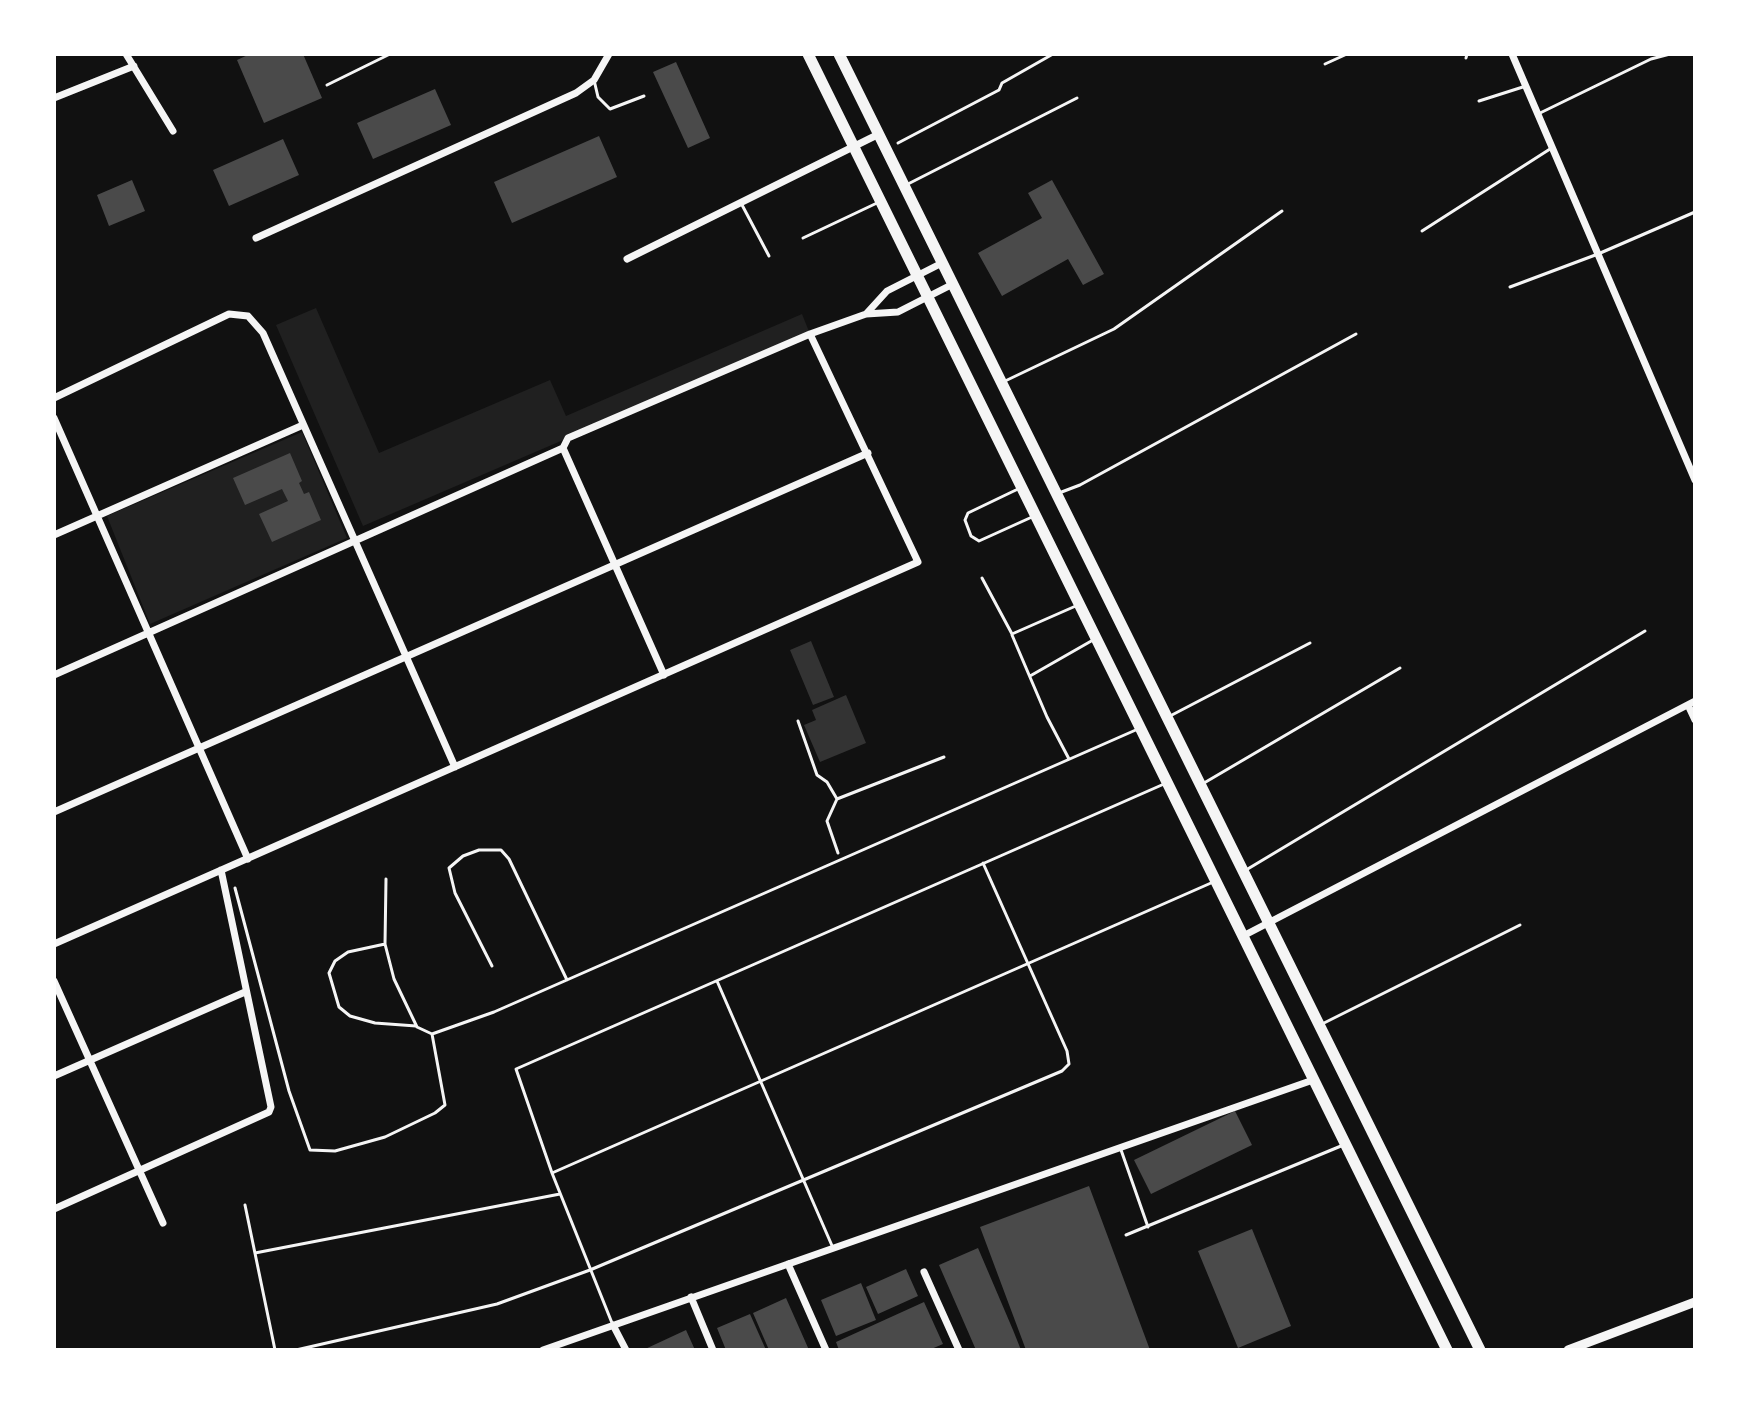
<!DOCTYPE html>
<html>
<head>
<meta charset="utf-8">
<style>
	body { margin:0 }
	#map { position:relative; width:1749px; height:1404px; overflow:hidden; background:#111; font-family:"Golos Text",sans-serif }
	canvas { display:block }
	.frame { position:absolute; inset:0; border:56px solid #fff; pointer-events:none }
</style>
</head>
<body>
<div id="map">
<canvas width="1749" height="1404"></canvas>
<div class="frame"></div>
</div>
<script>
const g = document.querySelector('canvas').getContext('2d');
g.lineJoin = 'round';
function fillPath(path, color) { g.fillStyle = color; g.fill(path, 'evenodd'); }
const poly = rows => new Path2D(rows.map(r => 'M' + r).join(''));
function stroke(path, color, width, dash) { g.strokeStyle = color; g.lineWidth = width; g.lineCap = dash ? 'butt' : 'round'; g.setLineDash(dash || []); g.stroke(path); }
fillPath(poly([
	[316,308,379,453,550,380,566,416,802,314,810,334,363,526,276,325],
	[302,432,347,538,150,624,107,516]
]), '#202020');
fillPath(poly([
	[811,641,834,697,813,705,790,650],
	[846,695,866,743,820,762,804,725,816,720,812,710]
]), '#333');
fillPath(poly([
	[250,54,303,54,322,98,264,123,237,60],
	[676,62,710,138,688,148,653,72],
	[435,89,451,125,373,159,357,123],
	[599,136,617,177,512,223,494,182],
	[283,139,299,175,229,206,213,170],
	[132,180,145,211,109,226,97,195],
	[1052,180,1104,274,1083,285,1068,259,1002,296,978,253,1042,218,1028,193],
	[290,453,302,481,299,483,304,494,309,492,321,520,272,542,259,514,288,501,282,489,245,505,233,478],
	[1235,1111,1252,1145,1151,1194,1134,1160],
	[1089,1186,1150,1350,1026,1350,980,1227],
	[1252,1229,1291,1326,1238,1348,1198,1251],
	[978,1248,1013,1330,1021,1350,976,1350,939,1265],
	[906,1269,918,1296,878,1314,866,1287],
	[861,1283,876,1320,836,1336,821,1300],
	[786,1298,809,1350,769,1350,753,1313],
	[924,1302,943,1344,929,1350,839,1350,836,1342],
	[750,1314,766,1350,726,1350,717,1328],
	[686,1330,695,1350,643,1350]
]), '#4a4a4a');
stroke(poly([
	[898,143,999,90,1002,83,1053,54],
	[798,721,817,775,827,782,837,799,827,821,838,853],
	[837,799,944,757]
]), '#f5f5f5', 3);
stroke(poly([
	[1466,58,1467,54],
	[1325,64,1347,54],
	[594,80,598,97,610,109,644,96],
	[327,85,390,54],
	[1479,101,1526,86],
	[1538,114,1651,59,1670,54],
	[906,185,1077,98],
	[741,203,769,256],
	[1422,231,1550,149],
	[803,238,877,203],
	[1510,287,1598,254,1695,212],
	[1003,382,1114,329,1282,211],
	[1018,489,968,513,965,520,971,536,979,541,1032,517],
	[1059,493,1080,485,1356,334],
	[982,578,1012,634,1078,605],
	[1012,635,1047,717,1069,759],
	[1030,676,1093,640],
	[1170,716,1310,643],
	[1204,783,1400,668],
	[1246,870,1645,631],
	[386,879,385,944,394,979,417,1027,432,1034,494,1012,1138,729],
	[235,888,289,1091,310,1150,335,1151,385,1137,435,1113,445,1105,432,1034],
	[385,944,348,952,335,961,329,973,339,1007,350,1016,375,1023,416,1026],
	[492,966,455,893,449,868,463,856,479,850,501,850,509,859,567,980],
	[717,981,833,1248],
	[1322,1024,1520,925],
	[1120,1147,1148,1227],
	[552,1173,1211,883],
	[245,1205,275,1350],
	[1126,1235,1341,1146],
	[255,1253,560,1194],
	[612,1323,552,1173,516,1069,1164,784],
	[296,1350,497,1304,590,1270,1062,1071,1069,1064,1067,1051,983,863]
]), '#f5f5f5', 3);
stroke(poly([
	[126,54,173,131],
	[1512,54,1695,480],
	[54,98,134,66],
	[256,238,576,93,594,80,609,54],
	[627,259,879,134],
	[866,314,887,291,942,263],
	[54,398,229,314,248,316,263,333,455,767],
	[54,418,248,859],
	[563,448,664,675],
	[54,535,303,425],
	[54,675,563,448,568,438,810,334,866,314,898,312,953,284],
	[1688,705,1695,720],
	[54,812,868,453],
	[1243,936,1695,701],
	[54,944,918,562,810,334],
	[54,981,163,1223],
	[54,1076,245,992],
	[54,1209,269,1112,271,1107,221,870],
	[788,1264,826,1350],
	[924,1272,959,1350],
	[691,1297,713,1350],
	[613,1325,626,1350],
	[543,1350,1313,1080]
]), '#f5f5f5', 7);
stroke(poly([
	[1568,1350,1695,1302]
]), '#f5f5f5', 9);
stroke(poly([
	[808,54,1447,1350],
	[839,54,1480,1350]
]), '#f5f5f5', 11);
</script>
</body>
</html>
